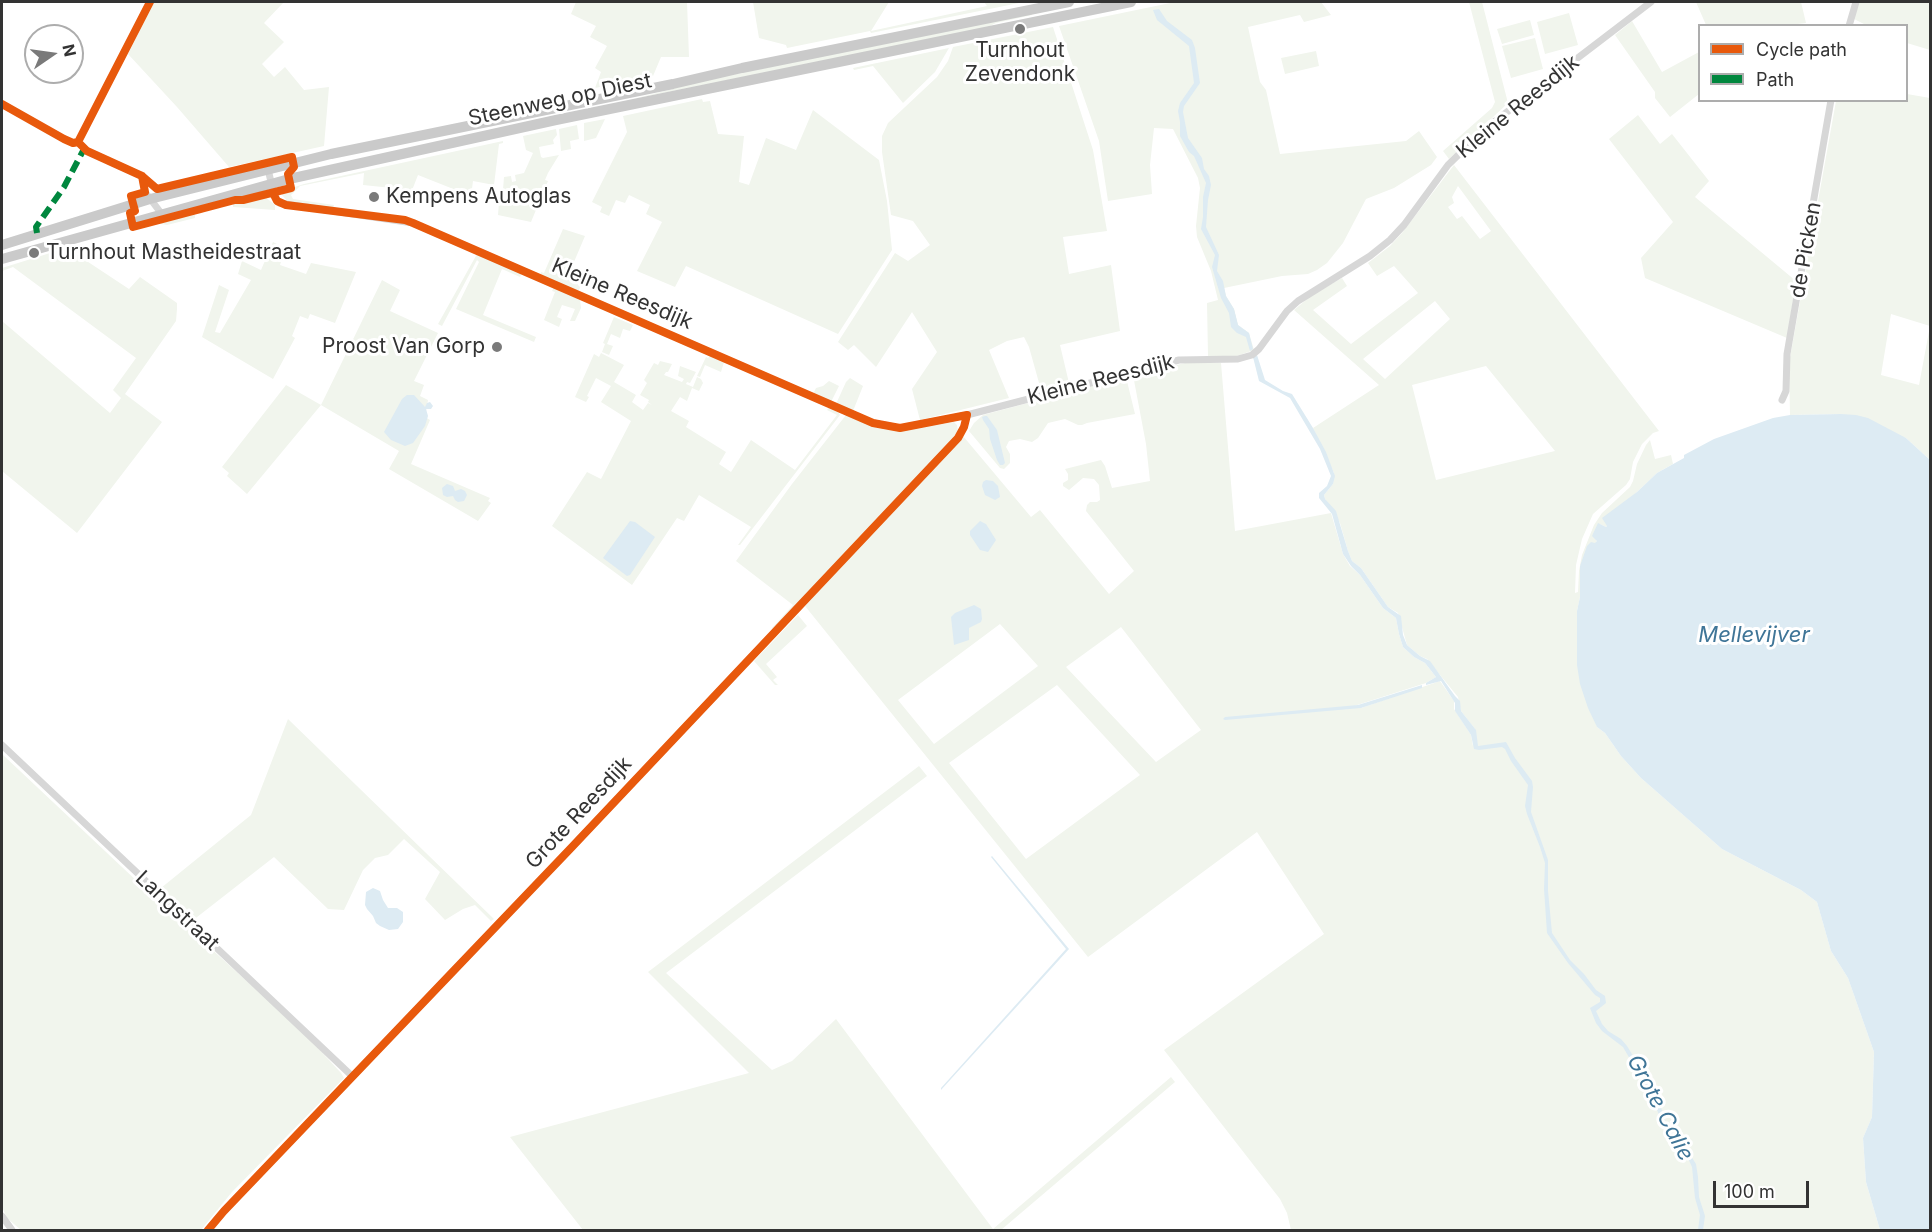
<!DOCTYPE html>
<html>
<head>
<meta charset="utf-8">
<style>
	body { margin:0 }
	#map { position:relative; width:1932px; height:1232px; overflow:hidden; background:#fff; font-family:Inter,sans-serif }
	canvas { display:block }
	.frame { position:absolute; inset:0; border:3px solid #333; pointer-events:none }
	.legend { position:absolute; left:1698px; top:24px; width:210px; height:78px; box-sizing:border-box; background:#fff; border:2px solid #adadad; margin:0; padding:8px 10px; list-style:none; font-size:18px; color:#333 }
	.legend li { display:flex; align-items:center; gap:12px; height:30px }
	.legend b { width:30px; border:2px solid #adadad }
	.north { position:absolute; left:24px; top:24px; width:60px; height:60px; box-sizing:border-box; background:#fff; border:2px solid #adadad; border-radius:50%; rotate:77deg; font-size:16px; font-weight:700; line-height:24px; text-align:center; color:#333 }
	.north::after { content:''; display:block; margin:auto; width:21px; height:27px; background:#7a7a7a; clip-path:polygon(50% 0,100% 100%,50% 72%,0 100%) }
	.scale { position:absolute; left:1713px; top:1181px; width:96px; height:27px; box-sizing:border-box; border:3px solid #333; border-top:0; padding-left:8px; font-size:18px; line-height:21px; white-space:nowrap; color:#333; -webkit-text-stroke:4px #fff; paint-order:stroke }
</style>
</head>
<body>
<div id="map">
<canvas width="1932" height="1232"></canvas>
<div class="frame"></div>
<ul class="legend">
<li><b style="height:8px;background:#e8590c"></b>Cycle path</li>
<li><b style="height:8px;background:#00873e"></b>Path</li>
</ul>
<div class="north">N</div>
<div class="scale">100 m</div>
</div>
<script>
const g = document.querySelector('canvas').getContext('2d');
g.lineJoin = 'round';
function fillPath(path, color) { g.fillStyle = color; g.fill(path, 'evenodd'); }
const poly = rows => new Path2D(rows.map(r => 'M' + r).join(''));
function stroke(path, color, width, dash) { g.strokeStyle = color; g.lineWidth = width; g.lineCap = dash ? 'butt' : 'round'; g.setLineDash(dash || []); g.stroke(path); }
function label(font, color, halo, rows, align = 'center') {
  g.font = font + ' Inter,sans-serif'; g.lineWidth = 6; g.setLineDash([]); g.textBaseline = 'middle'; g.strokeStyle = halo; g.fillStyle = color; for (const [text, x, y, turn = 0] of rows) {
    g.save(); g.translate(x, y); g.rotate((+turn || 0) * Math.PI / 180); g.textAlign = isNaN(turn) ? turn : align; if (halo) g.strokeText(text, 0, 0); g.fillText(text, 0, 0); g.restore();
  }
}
fillPath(poly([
	[154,2,284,2,264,23,284,42,262,64,274,77,285,67,304,90,329,87,324,146,229,167,177,107,128,54],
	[576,2,687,2,689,57,661,57,653,76,595,88,601,72,595,68,607,46,590,37,596,26,571,14],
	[753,2,889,2,871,31,987,6,984,2,1024,2,871,33,870,31,787,48,786,45,759,38],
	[1175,2,1321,2,1331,15,1304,22,1300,15,1248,27,1260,82,1266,90,1280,154,1406,141,1419,131,1437,157,1431,165,1394,188,1366,199,1343,243,1327,263,1317,270,1308,274,1282,276,1224,288,1226,296,1234,309,1238,325,1249,333,1254,350,1237,356,1208,356,1207,303,1218,300,1211,271,1197,237,1196,226,1200,188,1198,178,1173,129,1154,128,1150,165,1152,194,1108,201,1099,141,1059,26],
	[1469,2,1482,2,1508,103,1449,159,1443,151,1492,108,1495,102],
	[1696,2,1801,2,1806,23,1781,26,1706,25],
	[1859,2,1930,2,1930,50,1907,43,1906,26,1866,25,1854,19],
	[1032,13,1032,15,996,23,986,28,633,99,673,89,678,86],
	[1569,13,1578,45,1545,54,1537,22],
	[1530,20,1534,35,1502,44,1497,29],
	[1632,21,1662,72,1699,52,1699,94,1670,117,1655,98,1655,92,1615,35],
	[1053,27,1093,150,1107,231,1063,237,1069,274,1111,265,1120,331,1060,345,1069,383,1041,390,1029,347,1024,337,1007,341,989,350,1009,398,920,420,912,389,937,352,912,312,876,367,854,345,848,350,838,342,895,253,908,261,930,245,913,221,891,215,882,152,882,136,888,123,937,77,948,61,953,47],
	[1535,38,1543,69,1511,78,1502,46],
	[949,48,935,72,903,103,873,66,854,70,853,68],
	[1316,51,1319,66,1285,74,1281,58],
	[1907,94,1930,98,1930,460,1906,438,1841,414,1790,415,1789,363,1836,101,1906,100],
	[1891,314,1930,326,1919,385,1881,375],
	[702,99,703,102,710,101,718,134,744,136,739,182,749,185,766,138,796,150,813,110,879,160,887,201,892,250,838,334,686,266,675,287,637,271,662,222,646,214,650,205,629,195,625,203,616,200,609,216,600,212,602,207,592,202,627,132,623,116],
	[1638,115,1660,144,1672,134,1709,181,1695,197,1796,281,1787,338,1645,278,1641,258,1673,222,1609,139],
	[605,119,596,138,584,141,584,123],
	[577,125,579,139,570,141,571,149,561,151,559,129],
	[556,129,557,135,553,140,554,144,539,147,541,157,543,158,559,155,548,173,545,180,548,181,531,222,498,215,499,202,502,202,504,177,511,176,512,182,516,181,515,175,524,173,533,153,526,150,523,136],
	[503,141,503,143,499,144,494,185,473,181,471,196,418,175,409,198,391,194,392,188,363,185,364,173,300,186,291,195,293,199,334,205,333,208,289,203,282,195,282,191,304,184],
	[1454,165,1659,431,1653,433,1642,444,1633,462,1630,479,1626,485,1593,514,1582,539,1576,565,1575,593,1578,592,1579,571,1582,555,1594,525,1602,513,1630,487,1633,481,1637,464,1646,445,1650,440,1655,459,1671,455,1673,464,1657,473,1637,492,1606,527,1600,524,1596,544,1580,566,1580,597,1577,611,1597,727,1605,733,1621,756,1641,778,1722,849,1801,890,1817,902,1831,951,1848,978,1874,1052,1872,1117,1863,1138,1866,1182,1880,1230,1291,1230,1287,1213,1280,1199,1164,1050,1324,934,1257,832,1088,957,805,606,963,436,1031,517,1040,510,1109,594,1134,571,1086,511,1087,505,1090,502,1097,502,1100,500,1099,485,1094,479,1083,478,1069,490,1063,486,1063,483,1068,480,1068,474,1065,469,1101,460,1105,466,1112,488,1150,481,1146,444,1133,375,1185,363,1221,363,1235,531,1331,513,1343,554,1350,566,1360,575,1383,608,1396,618,1399,634,1403,647,1414,657,1425,663,1436,677,1426,683,1354,706,1361,708,1440,681,1454,701,1454,709,1471,735,1473,746,1475,729,1461,711,1458,697,1427,659,1420,656,1407,645,1398,613,1388,607,1361,568,1352,561,1348,551,1340,523,1325,499,1324,495,1333,484,1334,473,1313,428,1379,385,1294,310,1312,295,1342,278,1347,286,1313,310,1351,344,1418,293,1394,266,1377,276,1368,263,1390,246,1402,233],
	[1458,186,1491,231,1480,239,1462,216,1457,219,1448,207,1454,203,1452,197],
	[1435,301,1450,319,1385,379,1363,359],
	[1486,366,1555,451,1436,480,1412,385],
	[1000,624,1038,666,934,744,898,700],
	[1121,627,1201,730,1156,762,1066,667],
	[1057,685,1140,775,1026,859,949,763],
	[264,196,275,205,275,210,233,207,233,201,245,201],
	[204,209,202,213,195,214,195,218,167,225,161,224,159,221],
	[563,229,585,236,568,276,578,280,580,288,578,291,540,275,541,272,544,273],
	[273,242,285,248,280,265,306,274,311,263,356,272,335,323,310,314,308,319,300,316,292,336,295,338,273,379,202,337,219,285,229,290,215,332,220,333,251,280,238,274,242,261,261,270],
	[79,244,80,246,70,250,129,289,140,277,177,303,177,309,176,321,125,394,162,422,77,533,2,471,2,321,110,413,121,398,113,390,136,358,13,267,2,271,2,268],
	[477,254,522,273,520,277,502,269,483,315,536,337,534,342,456,309,479,262,477,260,442,326,438,324],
	[382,280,400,290,390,311,438,333,414,381,424,385,420,396,428,400,425,417,430,420,411,464,490,498,488,501,491,503,478,521,389,469,399,451,321,405,247,494,227,476,229,473,222,467,286,385,321,405],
	[554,287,580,300,581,308,575,321,570,321,575,309,562,305,557,317,562,319,559,327,544,320,555,292,552,291],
	[614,317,633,325,630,331,623,329,620,338,611,334,607,344,613,346,609,355,602,352,605,344,603,343],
	[601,353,624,365,614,382,636,395,632,402,643,410,648,403,652,405,648,402,649,400,640,395,647,383,644,380,654,363,658,365,660,361,672,364,668,372,666,372,664,375,682,382,684,379,678,376,680,366,696,372,690,383,687,382,686,384,693,387,697,377,701,379,703,383,699,391,692,388,687,401,680,397,671,411,689,421,686,427,726,452,719,464,731,472,751,440,795,470,837,415,827,410,829,407,838,411,840,415,740,545,738,545,751,527,699,495,684,521,677,518,632,585,552,526,587,472,601,479,631,421,601,402,611,386,596,378,587,396,589,397,586,402,575,397,594,354,599,357],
	[710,356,724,362,721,372,705,365,700,377,697,376,706,357,708,358],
	[1126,377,1135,414,1087,423,1082,425,1078,425,1065,419,1048,423,1038,438,1032,442,1020,439,1009,441,1006,447,1010,454,1010,463,1004,469,1000,468,969,431,974,423,983,415],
	[850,378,863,386,853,411,836,404,846,382],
	[829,381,839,386,831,402,813,394,816,388,823,386],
	[846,415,883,429,900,431,954,422,957,425,958,432,774,630,772,628,793,605,736,561,792,484],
	[798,615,807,626,766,664,777,677,773,680,778,685,775,685,754,661],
	[288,719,494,919,491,921,475,905,463,909,445,920,425,899,440,872,404,839,388,855,375,858,363,870,344,910,328,909,274,857,192,921,161,888,251,815],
	[2,754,140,884,306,1035,341,1073,344,1078,232,1192,201,1230,21,1230,7,1218,2,1207],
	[919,766,927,776,666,973,772,1070,792,1061,836,1019,993,1229,1171,1077,1175,1082,1001,1230,994,1230,992,1229,987,1230,583,1230,510,1137,749,1073,648,972]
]), '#f1f5ed');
fillPath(poly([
	[1159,9,1167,21,1192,40,1195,48,1200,83,1184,106,1183,112,1188,138,1202,158,1204,169,1209,176,1211,185,1208,200,1206,227,1219,255,1217,271,1223,281,1226,296,1234,309,1238,325,1249,333,1253,349,1250,351,1246,337,1237,333,1231,327,1229,313,1221,298,1212,267,1215,255,1201,229,1203,217,1203,197,1206,183,1194,156,1189,152,1180,136,1180,122,1178,111,1180,103,1194,83,1189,46,1157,20,1153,10],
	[1257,355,1265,380,1283,391,1292,394,1313,428,1326,452,1335,476,1333,484,1324,495,1325,499,1336,511,1348,551,1352,561,1361,568,1388,607,1401,616,1403,635,1407,645,1420,656,1430,661,1455,696,1460,701,1461,711,1476,730,1478,746,1506,742,1515,758,1532,781,1533,787,1531,812,1548,860,1548,891,1552,933,1570,960,1584,974,1596,990,1605,996,1606,1003,1596,1011,1602,1024,1608,1031,1621,1039,1627,1046,1657,1095,1666,1123,1676,1136,1687,1145,1687,1148,1683,1149,1666,1132,1651,1095,1623,1047,1602,1031,1596,1023,1590,1008,1600,1002,1600,998,1595,995,1568,963,1547,933,1544,889,1545,863,1540,847,1527,814,1525,806,1528,785,1511,761,1505,749,1502,747,1479,750,1474,749,1471,735,1455,711,1455,703,1441,681,1426,685,1426,683,1436,677,1425,663,1414,657,1403,647,1399,634,1396,618,1383,608,1360,575,1351,566,1343,554,1332,514,1319,498,1319,493,1327,486,1331,476,1320,449,1290,398,1259,381,1253,357],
	[407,395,414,395,425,407,427,403,430,402,433,406,431,409,426,409,428,416,425,426,413,443,405,446,391,440,384,432,402,399],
	[1841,414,1856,415,1868,418,1906,438,1930,460,1930,1230,1880,1230,1866,1182,1863,1138,1872,1117,1874,1052,1848,978,1831,951,1817,902,1801,890,1722,849,1641,778,1621,756,1605,733,1597,727,1588,708,1580,684,1577,665,1577,611,1580,597,1580,566,1587,546,1591,542,1595,543,1597,541,1592,536,1598,523,1606,527,1607,526,1602,518,1637,492,1657,473,1684,458,1684,455,1714,439,1773,418,1790,415],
	[985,416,987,416,997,430,1005,463,1003,465,1000,465,997,460,990,439,989,429,983,420,982,417],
	[986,480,993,481,998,486,1000,497,995,500,985,495,982,486,983,482],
	[447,484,453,486,455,491,461,489,465,491,467,495,464,501,458,502,455,500,453,496,447,497,443,495,442,488],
	[630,521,635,522,655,537,630,575,627,576,603,558],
	[980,521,986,524,996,540,988,552,980,550,970,535,970,531],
	[974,605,981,609,982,619,981,622,969,628,969,640,954,645,951,617,955,613],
	[1422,685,1422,688,1361,708,1225,720,1223,719,1225,717,1358,705],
	[992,856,1069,949,941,1090,941,1088,1066,949,991,857],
	[373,888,380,891,383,900,388,908,397,908,403,912,403,922,398,929,389,930,380,926,376,923,373,916,367,909,365,905,366,892],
	[1689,1153,1696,1164,1698,1177,1699,1197,1705,1216,1703,1230,1698,1230,1700,1215,1695,1198,1692,1167,1686,1154]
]), '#ddebf3');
stroke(poly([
	[1849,26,1856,2],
	[2,104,64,139,73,143,78,142,87,151,142,176,165,195],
	[78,142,150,2],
	[268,169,274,195,279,203,413,223,873,423,900,428,967,415,1179,360,1238,359,1252,355,1259,349,1287,311,1298,301,1370,256,1390,240,1404,225,1448,165,1486,128,1651,2],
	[142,176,145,192,161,213],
	[1782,400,1786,391,1787,354,1831,100],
	[2,745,352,1076],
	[2,1216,12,1230],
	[208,1230,224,1211,571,848,958,438,964,427,967,415]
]), '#d7d7d7', 7);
stroke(poly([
	[2,245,150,199,331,154,673,84,742,68,1069,2],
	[2,259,289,179,556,120,1131,2]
]), '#cacaca', 10);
stroke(poly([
	[37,233,36,227,64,187,84,149]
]), '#00873e', 6, [12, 6]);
stroke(poly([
	[2,104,64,139,73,143,78,142,87,151,142,176,157,189,292,157,294,167,288,174,291,188,243,200,235,200,133,227,130,213,135,211,131,196,145,192,142,176],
	[78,142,150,2],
	[208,1230,224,1211,571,848,958,438,964,427,967,415,900,428,873,423,413,223,405,220,286,205,277,201,273,193]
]), '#e8590c', 8);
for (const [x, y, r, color] of [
	[1020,29,6,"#7a7a7a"],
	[374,197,6,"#7a7a7a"],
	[34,253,6,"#7a7a7a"],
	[497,347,6,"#7a7a7a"]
]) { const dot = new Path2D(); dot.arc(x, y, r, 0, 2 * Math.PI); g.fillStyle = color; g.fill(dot); stroke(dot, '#fff', 2); }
label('21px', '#333', '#fff', [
	["Turnhout",1020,51,"center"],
	["Zevendonk",1020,75,"center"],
	["Kempens Autoglas",386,197],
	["Turnhout Mastheidestraat",46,253],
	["Proost Van Gorp",485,347,"right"]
], 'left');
label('21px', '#333', '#fff', [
	["Steenweg op Diest",560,100,-12],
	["Kleine Reesdijk",1518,107,-39],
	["de Picken",1806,250,-80],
	["Kleine Reesdijk",622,294,23],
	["Kleine Reesdijk",1101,380,-14],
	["Grote Reesdijk",579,813,-47],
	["Langstraat",177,911,43]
]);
label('italic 22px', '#3f7597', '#fff', [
	["Mellevijver",1754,635],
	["Grote Calie",1660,1108,62]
]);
</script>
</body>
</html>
